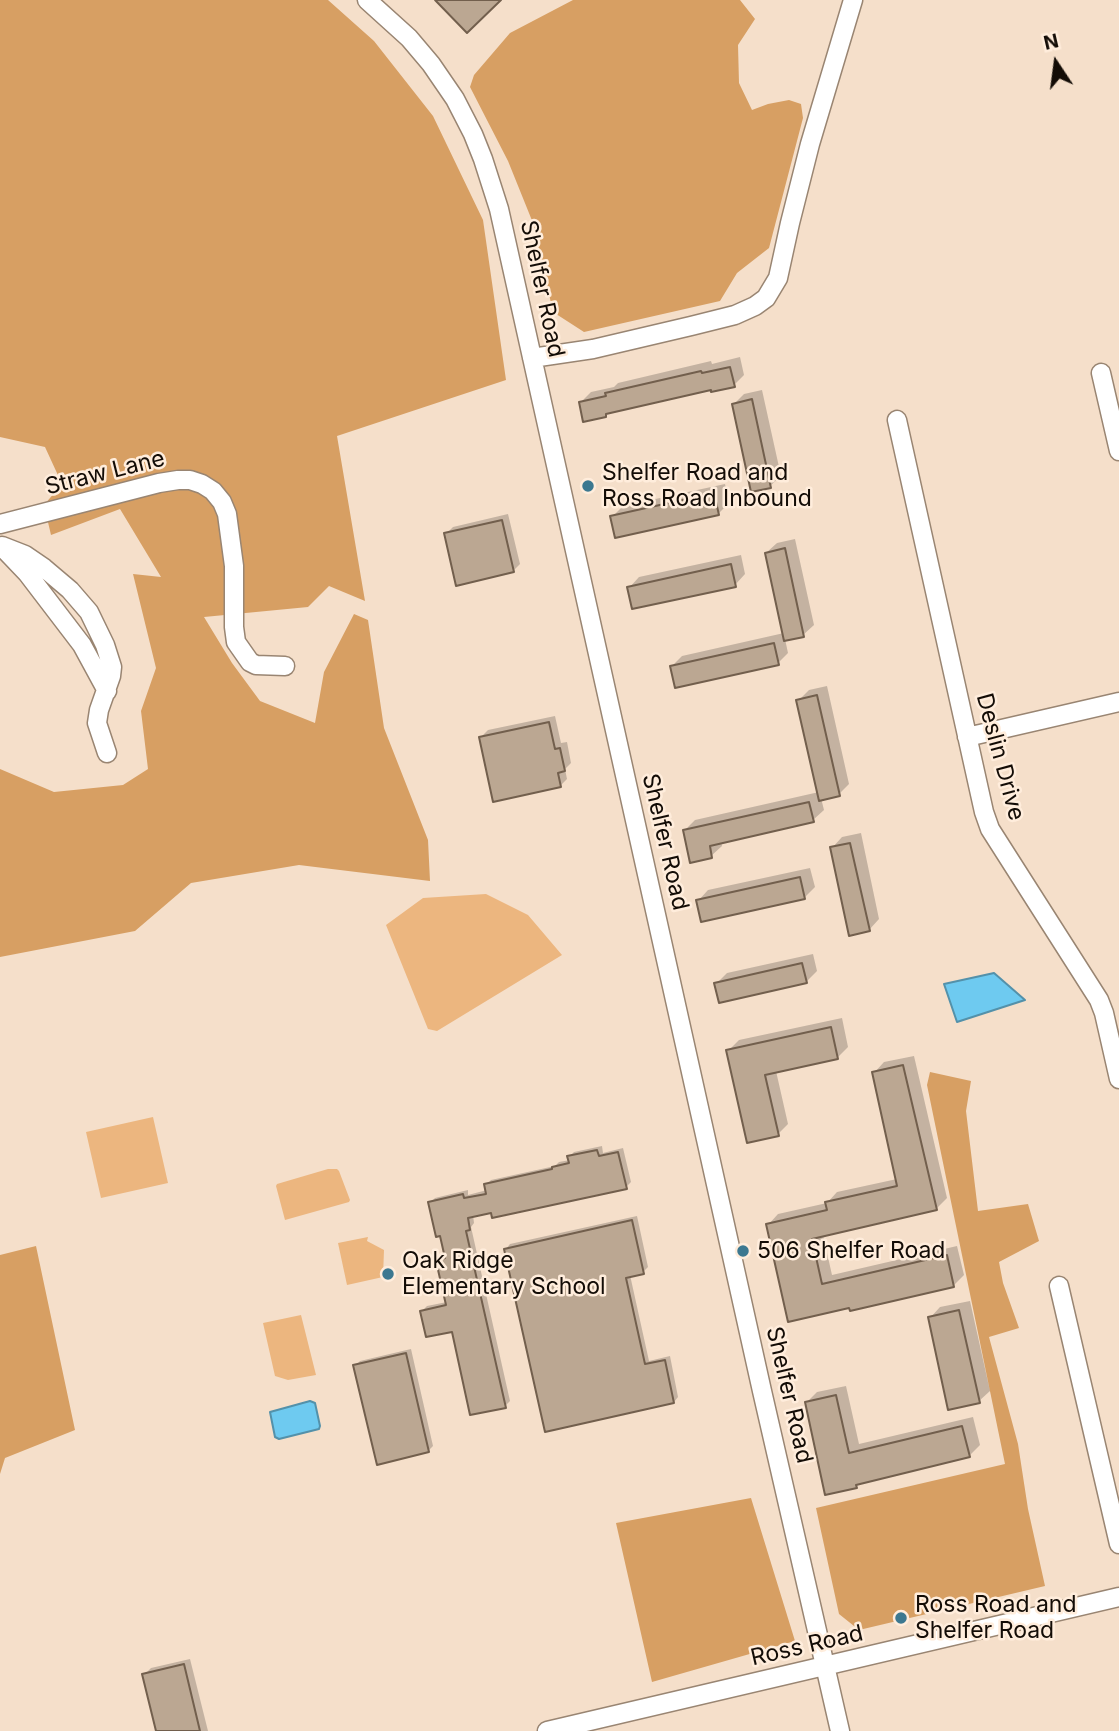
<!DOCTYPE html>
<html>
<head>
<meta charset="utf-8">
<style>
	body { margin:0 }
	#map { position:relative; width:1119px; height:1731px; overflow:hidden; background:#f5dfca; font-family:Inter,sans-serif }
	canvas { display:block }
	.north { position:absolute; left:1021px; top:28px; width:70px; height:70px; -webkit-text-stroke:5px #ffeddc; paint-order:stroke; rotate:347deg; font-size:19px; font-weight:700; line-height:28px; text-align:center; color:#130c06 }
	.north::after { content:''; display:block; margin:auto; width:24px; height:32px; background:#130c06; clip-path:polygon(50% 0,100% 100%,50% 72%,0 100%) }
</style>
</head>
<body>
<div id="map">
<canvas width="1119" height="1731"></canvas>
<div class="north">N</div>
</div>
<script>
const g = document.querySelector('canvas').getContext('2d');
g.lineJoin = 'round';
function fillPath(path, color) { g.fillStyle = color; g.fill(path, 'evenodd'); }
const poly = rows => new Path2D(rows.map(r => 'M' + r).join(''));
function stroke(path, color, width, dash) { g.strokeStyle = color; g.lineWidth = width; g.lineCap = dash ? 'butt' : 'round'; g.setLineDash(dash || []); g.stroke(path); }
function label(font, color, halo, rows, align = 'center') {
  g.font = font + ' Inter,sans-serif'; g.lineWidth = 5; g.setLineDash([]); g.textBaseline = 'middle'; g.strokeStyle = halo; g.fillStyle = color; for (const [text, x, y, turn = 0] of rows) {
    g.save(); g.translate(x, y); g.rotate((+turn || 0) * Math.PI / 180); g.textAlign = isNaN(turn) ? turn : align; if (halo) g.strokeText(text, 0, 0); g.fillText(text, 0, 0); g.restore();
  }
}
fillPath(poly([
	[486,894,528,915,562,955,437,1031,428,1029,386,925,423,898],
	[153,1117,168,1183,101,1198,86,1132],
	[328,1169,337,1169,339,1171,350,1200,349,1202,285,1220,276,1186,277,1184],
	[368,1237,367,1241,384,1250,383,1277,347,1285,338,1243],
	[301,1315,316,1375,288,1380,275,1376,263,1323]
]), '#ecb67f');
fillPath(poly([
	[0,0,328,0,374,41,433,116,483,220,506,380,337,436,365,601,329,586,308,607,204,617,232,663,260,701,315,723,324,672,354,614,368,620,384,728,428,840,430,881,299,865,191,883,135,931,0,957,0,769,54,792,123,785,148,769,141,711,156,668,133,574,161,577,120,509,51,535,44,505,62,484,45,447,0,437],
	[573,0,740,0,755,19,738,45,739,83,752,110,768,104,789,100,801,104,803,118,769,248,737,273,720,301,584,332,553,312,533,223,508,161,470,87,474,75,510,33],
	[930,1072,971,1081,966,1111,978,1211,1028,1204,1039,1241,999,1262,1003,1283,1019,1328,989,1337,1018,1444,1028,1509,1045,1586,859,1630,839,1614,816,1508,1005,1464,927,1085],
	[36,1246,75,1430,5,1458,0,1474,0,1255],
	[751,1498,795,1641,652,1682,616,1523]
]), '#d79f63');
const water = poly([
	[994,973,1025,1000,957,1022,944,984,994,973],
	[310,1401,315,1403,320,1426,319,1429,279,1439,275,1437,270,1412,310,1401]
]);
fillPath(water, '#6ecaf0');
stroke(water, '#5391aa', 2);
fillPath(poly([
	[740,357,744,375,734,385,712,388,608,412,605,415,581,402,591,392,614,387,618,383,711,361,712,364],
	[762,390,781,476,770,486,734,404,744,394],
	[725,484,729,503,718,514,612,517,623,506],
	[508,514,520,564,513,571,446,534,453,527],
	[795,539,814,625,803,635,785,639,788,653,778,663,672,666,682,656,784,633,766,553,777,543],
	[741,555,745,574,735,585,629,588,639,577],
	[827,686,849,784,839,794,821,798,824,810,813,820,721,841,722,846,711,856,685,830,695,820,819,792,798,701,809,690],
	[555,716,561,743,567,742,571,763,565,769,567,779,560,786,481,737,488,730],
	[861,833,879,919,869,930,832,848,842,837],
	[810,868,815,887,804,898,698,901,708,890],
	[813,954,817,971,806,982,716,984,727,973],
	[842,1018,848,1047,837,1058,776,1071,788,1124,778,1134,728,1051,739,1040],
	[914,1056,947,1198,936,1209,823,1235,832,1275,957,1246,964,1275,953,1286,789,1320,768,1225,778,1214,827,1203,837,1192,897,1179,874,1073,884,1062],
	[602,1146,603,1153,623,1148,631,1182,626,1187,473,1215,474,1223,471,1227,510,1401,505,1406,453,1330,422,1311,427,1306,447,1302,438,1261,446,1255,441,1234,430,1203,435,1198,468,1190,468,1195,487,1190,486,1185,491,1180,555,1166,559,1162,570,1160,569,1157,574,1152],
	[637,1216,648,1267,643,1272,630,1275,649,1361,670,1356,678,1397,674,1402,506,1249,510,1244],
	[970,1301,990,1391,979,1401,930,1318,940,1307],
	[411,1349,433,1446,428,1451,355,1366,360,1361],
	[846,1386,859,1444,973,1417,980,1445,969,1456,860,1482,856,1486,806,1403,817,1392],
	[190,1659,208,1731,158,1731,144,1675,151,1668]
]), '#0003');
const building = poly([
	[435,0,501,0,467,33,435,0],
	[730,367,735,387,711,392,711,390,606,414,606,417,583,422,579,402,606,396,605,393,701,371,702,373,730,367],
	[752,399,771,488,751,492,732,404,752,399],
	[714,493,719,515,615,538,610,516,714,493],
	[502,520,514,572,456,586,444,533,502,520],
	[785,548,804,637,784,641,765,553,785,548],
	[731,564,736,587,632,609,627,587,731,564],
	[774,643,779,665,675,688,670,666,774,643],
	[817,695,840,796,819,801,796,700,817,695],
	[549,722,555,749,560,748,565,771,558,773,561,787,493,802,479,737,549,722],
	[809,802,814,822,710,846,712,858,690,863,683,830,809,802],
	[850,843,870,931,849,936,830,847,850,843],
	[800,877,805,899,701,922,696,900,800,877],
	[802,963,807,983,719,1003,714,983,802,963],
	[831,1027,838,1059,765,1075,779,1136,747,1143,726,1050,831,1027],
	[903,1065,937,1210,812,1239,822,1284,947,1255,954,1287,850,1311,849,1308,788,1322,766,1224,827,1210,825,1202,897,1186,872,1072,903,1065],
	[597,1150,599,1156,618,1152,627,1189,492,1218,491,1213,468,1218,470,1230,466,1231,506,1408,470,1415,452,1332,426,1337,420,1311,446,1305,436,1261,445,1258,440,1236,436,1237,428,1202,463,1194,464,1198,486,1194,484,1184,552,1169,552,1167,569,1163,567,1156,597,1150],
	[632,1220,644,1274,626,1278,645,1364,665,1360,674,1403,545,1432,504,1249,632,1220],
	[959,1310,980,1403,948,1410,928,1317,959,1310],
	[406,1353,429,1452,377,1465,353,1365,406,1353],
	[836,1395,849,1453,962,1426,970,1457,856,1485,857,1488,825,1495,805,1402,836,1395],
	[184,1664,200,1731,156,1731,142,1674,184,1664]
]);
fillPath(building, '#bba792');
stroke(building, '#725f4d', 2);
const minor = poly([
	[367,0,409,38,431,64,455,99,473,134,483,159,499,209,762,1391,840,1731],
	[532,358,593,349,691,326,735,315,755,306,766,298,778,278,790,223,810,144,853,0],
	[1101,373,1119,451],
	[897,420,984,812,990,829,1099,1000,1104,1013,1119,1079],
	[0,524,159,483,178,480,190,480,202,484,213,491,222,502,227,514,234,566,234,627,236,642,250,662,256,665,285,666],
	[2,546,25,555,44,568,70,590,89,612,105,645,112,667,111,676,99,710,97,723,107,753],
	[7,552,27,573,82,645,107,691],
	[967,737,1119,702],
	[1059,1286,1119,1544],
	[547,1731,1119,1597]
]);
stroke(minor, '#998572', 21);
stroke(minor, '#fff', 18);
for (const [x, y, r, color] of [
	[588,486,7,"#3c7890"],
	[743,1251,7,"#3c7890"],
	[388,1274,7,"#3c7890"],
	[901,1618,7,"#3c7890"]
]) { const dot = new Path2D(); dot.arc(x, y, r, 0, 2 * Math.PI); g.fillStyle = color; g.fill(dot); stroke(dot, '#ffeddc', 2.5); }
label('23px', '#130c06', '#ffeddc', [
	["Shelfer Road",542,289,78],
	["Straw Lane",105,473,-14],
	["Deslin Drive",1000,757,75],
	["Shelfer Road",665,842,77],
	["Shelfer Road",789,1395,77],
	["Ross Road",807,1646,-13]
]);
label('23px', '#130c06', '#ffeddc', [
	["Shelfer Road and",602,473],
	["Ross Road Inbound",602,499],
	["506 Shelfer Road",757,1251],
	["Oak Ridge",402,1261],
	["Elementary School",402,1287],
	["Ross Road and",915,1605],
	["Shelfer Road",915,1631]
], 'left');
</script>
</body>
</html>
